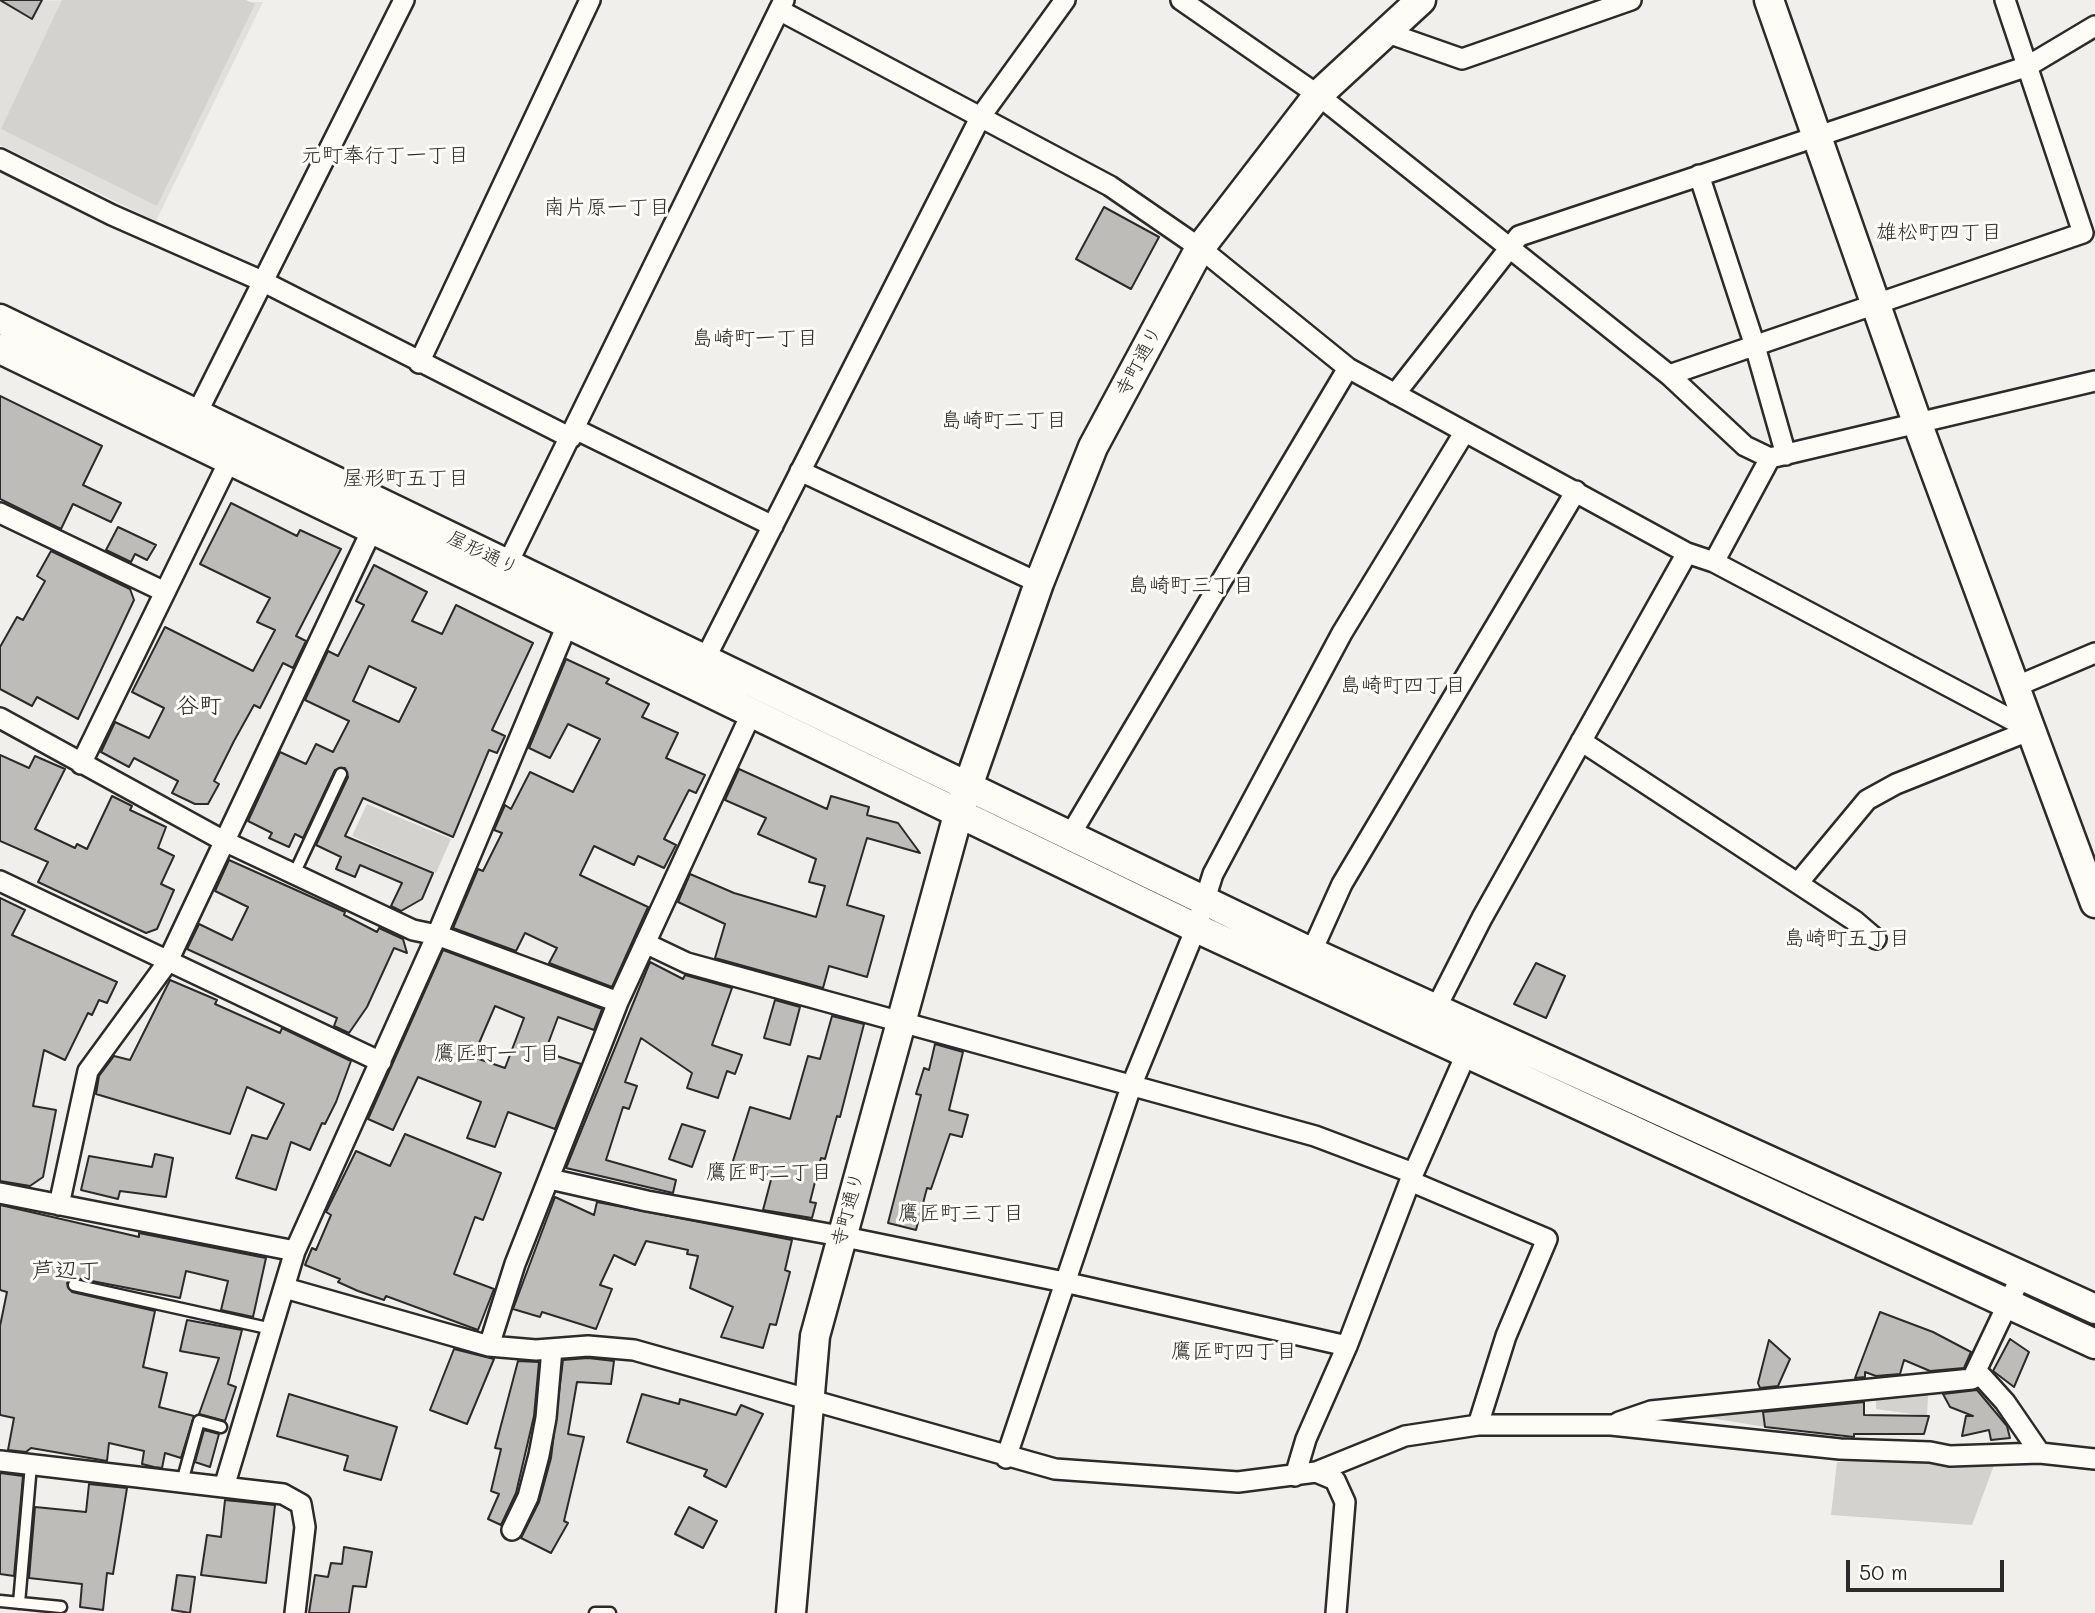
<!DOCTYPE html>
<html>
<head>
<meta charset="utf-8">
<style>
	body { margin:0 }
	#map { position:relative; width:2095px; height:1613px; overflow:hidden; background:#f0efeb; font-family:Mali,sans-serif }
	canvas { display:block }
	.scale { position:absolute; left:1846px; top:1560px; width:158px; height:32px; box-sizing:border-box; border:4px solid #2b2b2b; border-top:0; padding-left:9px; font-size:21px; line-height:24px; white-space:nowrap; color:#2b2b2b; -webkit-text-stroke:5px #fdfcf7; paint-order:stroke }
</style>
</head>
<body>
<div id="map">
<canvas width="2095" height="1613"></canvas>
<div class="scale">50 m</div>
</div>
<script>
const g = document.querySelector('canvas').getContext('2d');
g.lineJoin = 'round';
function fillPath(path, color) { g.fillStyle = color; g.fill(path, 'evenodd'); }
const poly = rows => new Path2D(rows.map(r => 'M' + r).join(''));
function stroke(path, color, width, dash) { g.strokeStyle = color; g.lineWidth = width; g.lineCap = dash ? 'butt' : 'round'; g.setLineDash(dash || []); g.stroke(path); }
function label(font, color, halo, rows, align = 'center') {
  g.font = font + ' Mali,"Klee One",sans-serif'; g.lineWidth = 6; g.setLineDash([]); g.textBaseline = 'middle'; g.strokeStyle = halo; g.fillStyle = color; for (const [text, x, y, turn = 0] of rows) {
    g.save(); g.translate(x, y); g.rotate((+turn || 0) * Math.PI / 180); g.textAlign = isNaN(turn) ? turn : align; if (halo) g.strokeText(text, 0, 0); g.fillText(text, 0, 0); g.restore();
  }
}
fillPath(poly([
	[0,0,263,2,156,221,0,145]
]), '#e1e0dc');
fillPath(poly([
	[62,0,246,0,255,4,157,206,1,129],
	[367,804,451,839,436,873,352,836],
	[1928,1395,1927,1416,1876,1409,1876,1397],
	[1762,1406,1765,1427,1705,1417],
	[1998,1454,1972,1525,1831,1515,1837,1462]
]), '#d3d2cf');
const building = poly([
	[0,0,42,0,32,19,0,0],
	[1104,207,1159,237,1131,289,1076,259,1104,207],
	[0,396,102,446,83,485,121,503,111,522,73,504,61,529,0,499,0,396],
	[231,503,297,536,300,530,341,549,296,636,306,641,293,668,283,663,260,708,254,705,234,741,214,781,219,784,208,804,195,804,172,793,178,781,134,758,129,767,101,752,115,722,149,738,164,708,132,692,165,627,253,671,275,630,257,622,270,598,200,564,231,503],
	[118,527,156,545,147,560,135,554,131,562,106,550,118,527],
	[51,551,130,589,134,600,78,719,37,697,32,706,0,689,0,647,17,617,23,620,45,581,37,576,51,551],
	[374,565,427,592,412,621,442,634,456,605,533,643,492,730,505,736,497,753,489,750,453,837,363,798,345,836,433,873,422,899,401,911,391,906,402,883,360,865,355,877,336,869,341,857,316,845,348,777,345,768,335,770,303,838,295,834,289,847,269,838,272,833,248,821,280,752,306,764,316,744,333,752,349,721,305,700,328,651,338,656,364,605,356,601,374,565],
	[369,666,416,688,399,722,353,701,369,666],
	[566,659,609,679,606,683,649,704,642,717,678,733,666,758,705,775,696,793,689,790,664,839,676,845,664,868,638,856,634,865,594,846,580,875,648,907,612,987,549,963,557,948,525,933,516,951,453,928,478,869,483,871,502,833,494,830,505,805,511,809,530,772,573,792,600,739,568,724,550,758,529,748,566,659],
	[0,755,29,768,35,756,65,769,35,829,75,848,77,844,87,849,112,796,132,806,130,810,166,827,158,848,174,856,161,884,174,890,157,929,146,933,38,882,48,862,0,841,0,755],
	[739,769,827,809,831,796,869,807,867,815,898,823,920,853,867,838,847,905,884,916,867,977,829,966,823,988,715,958,725,924,678,902,690,874,734,893,816,917,825,886,809,882,816,859,758,834,766,818,725,800,739,769],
	[229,860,345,912,344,915,377,932,379,928,403,939,407,953,394,948,367,1007,349,1033,334,1026,337,1018,187,949,199,924,232,940,248,907,215,891,229,860],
	[0,898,25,910,12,935,117,982,107,1003,99,1000,92,1015,88,1013,65,1060,44,1050,33,1106,56,1110,43,1177,30,1186,0,1181,0,898],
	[443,950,602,1009,594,1030,558,1017,545,1052,581,1064,555,1129,508,1112,495,1147,467,1138,481,1102,418,1077,393,1130,368,1119,443,950],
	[495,1006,524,1018,505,1068,473,1057,495,1006],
	[650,962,683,979,685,975,732,988,712,1045,742,1055,735,1074,727,1071,718,1098,687,1088,692,1073,641,1038,625,1082,637,1086,629,1109,623,1107,606,1160,676,1180,673,1193,566,1168,650,962],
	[1536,963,1565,976,1546,1018,1514,1004,1536,963],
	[170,980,217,1000,215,1004,280,1033,282,1028,351,1061,336,1102,325,1124,322,1123,310,1150,291,1142,276,1190,236,1178,252,1135,267,1139,284,1104,247,1087,230,1134,96,1094,99,1076,114,1056,130,1060,170,980],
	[775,1000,800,1007,790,1045,764,1038,775,1000],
	[832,1016,864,1024,840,1117,837,1116,825,1159,821,1158,810,1202,816,1203,812,1218,763,1210,772,1176,732,1164,750,1107,790,1119,808,1056,820,1059,832,1016],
	[935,1044,963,1052,949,1110,968,1115,962,1137,950,1134,931,1189,927,1188,916,1230,888,1223,921,1095,916,1094,924,1068,929,1070,935,1044],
	[682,1124,705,1131,692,1167,669,1159,682,1124],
	[405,1134,501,1173,483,1220,475,1217,454,1274,494,1289,478,1330,386,1296,384,1300,358,1291,338,1282,340,1279,305,1265,312,1248,316,1250,331,1215,326,1212,356,1151,390,1166,405,1134],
	[155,1154,173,1158,166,1197,120,1191,118,1199,81,1190,89,1156,152,1167,155,1154],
	[555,1197,594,1215,597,1202,792,1240,785,1270,790,1272,776,1325,770,1324,763,1348,721,1337,733,1307,690,1288,698,1256,687,1254,688,1250,646,1241,635,1265,614,1255,600,1285,612,1289,596,1329,542,1312,540,1317,513,1309,555,1197],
	[0,1205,122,1233,139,1237,139,1233,266,1258,253,1317,221,1310,228,1281,186,1271,180,1298,76,1278,67,1283,72,1292,155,1311,143,1367,167,1373,159,1407,194,1416,181,1458,165,1453,162,1468,154,1467,142,1464,144,1451,109,1443,107,1461,31,1448,26,1452,8,1450,14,1418,0,1415,0,1326,7,1292,0,1290,0,1205],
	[1880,1312,1933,1332,1971,1352,1964,1368,1930,1371,1904,1360,1900,1374,1876,1376,1865,1372,1865,1377,1855,1378,1880,1312],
	[187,1320,242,1330,228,1384,236,1387,225,1421,199,1414,219,1358,180,1351,187,1320],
	[2010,1339,2029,1352,2014,1387,1993,1371,2010,1339],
	[1769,1340,1790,1359,1778,1386,1760,1388,1758,1383,1769,1340],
	[454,1349,494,1359,467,1424,430,1410,454,1349],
	[588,1358,614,1361,611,1384,577,1382,568,1434,584,1437,564,1521,568,1523,551,1553,521,1538,539,1502,551,1458,563,1360,588,1358],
	[518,1361,539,1362,534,1416,516,1493,501,1525,488,1519,499,1494,491,1491,501,1449,495,1448,518,1361],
	[1977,1390,2007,1426,2010,1438,1991,1440,1989,1430,1962,1436,1966,1416,1973,1416,1950,1407,1943,1394,1977,1390],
	[289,1394,397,1427,381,1480,344,1470,348,1456,277,1436,289,1394],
	[642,1394,679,1404,680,1399,736,1415,741,1405,763,1414,726,1487,704,1476,707,1470,627,1442,642,1394],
	[1864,1402,1864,1415,1929,1416,1924,1434,1854,1434,1854,1437,1765,1427,1763,1412,1864,1402],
	[204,1430,219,1434,210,1467,195,1462,204,1430],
	[0,1473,23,1476,14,1576,0,1574,0,1473],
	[89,1484,127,1488,113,1574,107,1573,103,1610,80,1607,82,1584,29,1578,35,1507,86,1512,89,1484],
	[225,1500,275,1505,266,1583,201,1575,207,1535,221,1537,225,1500],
	[689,1507,717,1521,703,1548,675,1534,689,1507],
	[344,1547,372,1552,366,1587,353,1586,349,1613,309,1613,315,1575,328,1577,331,1563,342,1564,344,1547],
	[177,1575,195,1577,190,1613,172,1610,177,1575]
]);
fillPath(building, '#bdbcb8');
stroke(building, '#2b2b2b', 2);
const lane = poly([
	[295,872,341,774],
	[74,1285,272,1329],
	[182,1482,199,1421,221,1427],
	[0,1601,61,1607],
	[19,1603,31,1465],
	[595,1613,610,1613]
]);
const street = poly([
	[1181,0,1318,95,1669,375,1745,446,1770,458,2095,381],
	[779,10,1110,186,1200,248,1348,368,1687,553,1714,562,2031,730],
	[1385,32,1462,59,1631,0],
	[0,159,112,215,262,281,571,438],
	[1699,175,1755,346,1786,455],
	[419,363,590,0],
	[1669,375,2083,233,2005,0],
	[1395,394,1519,236,2028,66,2095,26],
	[191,425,404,0],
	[575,429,773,526],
	[800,471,1039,583],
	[0,513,165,592],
	[1714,562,1770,458],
	[503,573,784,0],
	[704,661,981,116,1065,0],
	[2017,686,2095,653],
	[0,718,224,841,413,930,437,935,618,1002],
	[1581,741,1855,921,1876,939],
	[81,764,234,451],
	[1069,837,1348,368],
	[0,881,381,1062],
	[1798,883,1867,800,1896,784,2031,730],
	[645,943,687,963,1315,1136,1413,1173],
	[1306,964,1342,884,1576,491],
	[1431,1018,1482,918,1687,553],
	[550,1179,647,1201,840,1236,1064,1282,1347,1346],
	[1410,1181,1547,1239,1506,1336,1478,1425],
	[0,1193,295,1251],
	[59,1205,88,1071,167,963,377,519],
	[285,1288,489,1346,536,1350,588,1346,634,1350,1055,1469,1238,1482,1316,1472,1405,1436,1478,1425,1611,1425,1840,1449,1930,1452,1950,1456,2040,1453,2095,1459],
	[489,1346,515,1264,618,1002,751,714],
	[1977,1371,2005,1402,2040,1453],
	[1619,1422,1651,1411,1972,1379,2022,1274],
	[1006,1458,1132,1084,1196,928,1213,874,1342,633,1464,433],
	[0,1461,283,1494,301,1504,305,1527,295,1613],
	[1316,1472,1335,1480,1345,1502,1336,1613],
	[1295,1476,1306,1439,1347,1346,1410,1181,1471,1043],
	[224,1487,295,1251,437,935,567,625],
	[512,1530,528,1497,539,1455,546,1418,552,1349]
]);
const secondary = poly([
	[1769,0,1918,425,2095,903],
	[0,319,1311,952,2095,1309],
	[0,349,1196,928,2095,1344],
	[791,1613,815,1336,958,815,1039,583,1093,447,1200,248,1318,95,1421,0]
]);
stroke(lane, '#2b2b2b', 15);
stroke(street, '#2b2b2b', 24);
stroke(secondary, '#2b2b2b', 33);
stroke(lane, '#fdfcf7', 10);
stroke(street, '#fdfcf7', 19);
stroke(secondary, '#fdfcf7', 28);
label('19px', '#2b2b2b', '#fdfcf7', [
	["寺町通り",1139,361,-62],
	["屋形通り",483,553,26],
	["寺町通り",848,1209,-75]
]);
label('21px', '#2b2b2b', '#fdfcf7', [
	["元町奉行丁一丁目",385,156],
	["南片原一丁目",607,208],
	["雄松町四丁目",1939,233],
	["島崎町一丁目",755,339],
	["島崎町二丁目",1004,421],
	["屋形町五丁目",406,479],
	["島崎町三丁目",1191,586],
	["島崎町四丁目",1403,686],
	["島崎町五丁目",1847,939],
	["鷹匠町一丁目",497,1054],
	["鷹匠町二丁目",769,1173],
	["鷹匠町三丁目",961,1214],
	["鷹匠町四丁目",1234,1352]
]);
label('23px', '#2b2b2b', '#fdfcf7', [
	["谷町",199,706],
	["芦辺丁",66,1271]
]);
</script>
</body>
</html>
